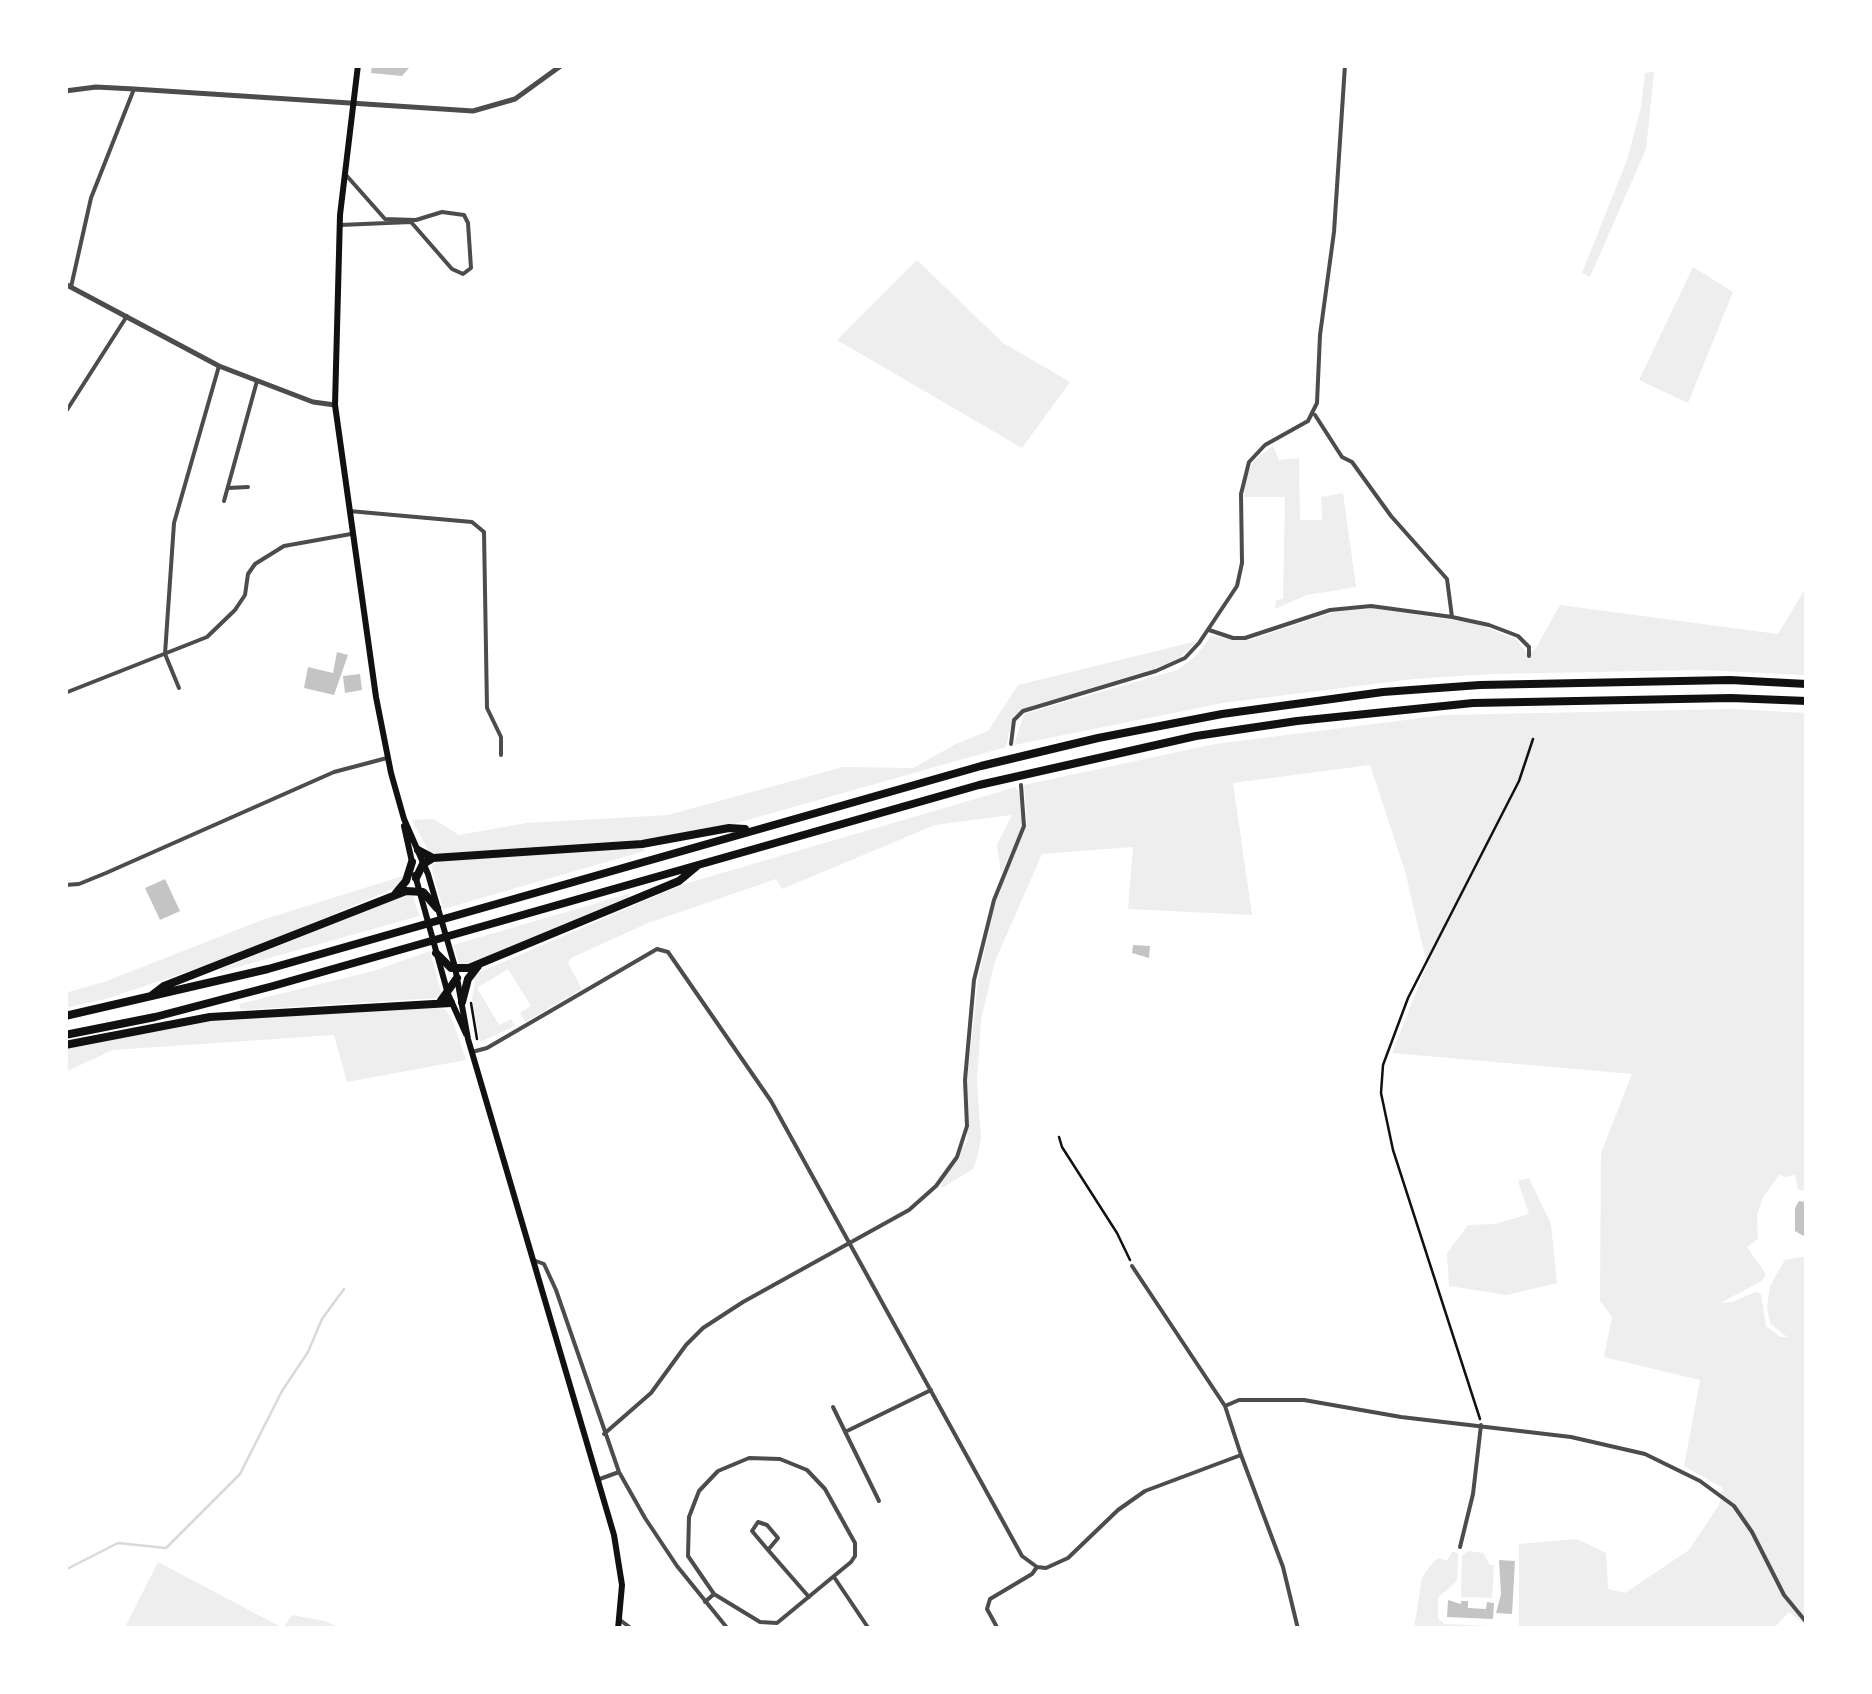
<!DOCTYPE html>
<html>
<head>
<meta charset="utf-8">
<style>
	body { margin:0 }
	#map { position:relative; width:1872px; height:1694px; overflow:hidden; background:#fff; font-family:"Alegreya Sans",sans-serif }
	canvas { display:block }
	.frame { position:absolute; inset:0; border:68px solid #fff; pointer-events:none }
</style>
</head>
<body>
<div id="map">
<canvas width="1872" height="1694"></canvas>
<div class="frame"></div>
</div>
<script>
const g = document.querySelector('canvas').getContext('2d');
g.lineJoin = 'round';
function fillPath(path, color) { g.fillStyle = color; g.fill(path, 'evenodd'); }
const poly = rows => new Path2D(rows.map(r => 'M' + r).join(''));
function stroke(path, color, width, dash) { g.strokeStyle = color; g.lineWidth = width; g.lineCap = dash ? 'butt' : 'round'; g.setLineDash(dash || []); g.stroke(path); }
fillPath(poly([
	[1654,72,1646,149,1590,277,1582,273,1627,160,1641,107,1645,73],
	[917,260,1003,343,1070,382,1022,448,837,340],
	[1693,267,1733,292,1688,403,1639,380],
	[1273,446,1279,460,1299,458,1300,520,1322,520,1321,497,1343,493,1356,587,1307,595,1275,609,1276,600,1283,599,1285,497,1244,497,1245,480,1254,460],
	[1807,586,1807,675,1699,670,1491,674,1414,679,1223,703,1014,745,1024,714,1177,670,1197,655,1211,636,1250,640,1335,612,1373,608,1478,624,1517,640,1528,655,1536,648,1560,605,1778,634],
	[1197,641,1180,658,1159,667,1032,706,1013,716,1006,747,719,828,637,840,438,854,429,852,412,820,434,819,459,835,526,823,668,815,843,767,913,768,956,744,988,731,1018,685],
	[1731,709,1807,713,1807,1191,1798,1190,1795,1175,1785,1177,1780,1174,1763,1197,1757,1215,1758,1239,1747,1247,1766,1274,1762,1281,1720,1303,1732,1302,1755,1292,1761,1294,1766,1326,1780,1337,1787,1337,1770,1323,1767,1308,1770,1286,1785,1260,1807,1256,1807,1626,1789,1612,1773,1629,1414,1629,1422,1577,1434,1561,1439,1558,1447,1561,1452,1552,1458,1553,1457,1581,1438,1598,1438,1618,1444,1624,1519,1627,1519,1544,1577,1539,1606,1553,1608,1589,1625,1593,1689,1550,1719,1505,1723,1488,1684,1466,1700,1380,1604,1357,1612,1317,1600,1301,1601,1153,1632,1074,1392,1053,1427,965,1405,871,1370,765,1233,783,1252,915,1128,909,1133,847,1042,854,995,961,981,1020,977,1082,981,1138,977,1158,973,1169,942,1188,941,1182,967,1141,967,1080,978,980,996,900,1027,823,1024,785,1215,744,1445,715],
	[1016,787,1022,800,1022,827,1001,874,997,845,1012,815,935,825,782,889,776,879,648,923,571,958,568,963,582,989,525,1022,520,1013,531,1006,508,969,477,988,499,1025,511,1019,515,1026,480,1042,472,999,475,981,472,978,478,973,681,885],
	[643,847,645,851,443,909,431,865,439,861],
	[403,876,404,880,397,887,243,953,106,999,65,1008,65,993,104,982,262,920],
	[409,894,413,895,419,916,220,972,220,969],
	[628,894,630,898,460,967,453,945],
	[430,951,442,996,438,998,241,1010,239,1004,373,971],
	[437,1007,446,1010,453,1021,466,1060,347,1082,334,1035,113,1050,65,1072,65,1047,196,1023,250,1017],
	[1529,1178,1551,1224,1557,1283,1507,1295,1449,1286,1447,1253,1468,1225,1495,1224,1529,1214,1518,1181],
	[1468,1551,1483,1553,1490,1565,1494,1565,1492,1598,1461,1597,1462,1556],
	[158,1562,283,1628,292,1615,325,1621,342,1629,124,1629]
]), '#eee');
stroke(poly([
	[65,1570,118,1543,166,1548,240,1474,282,1391,308,1352,322,1319,344,1289]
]), '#d9d9d9', 2.5);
fillPath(poly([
	[372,65,408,65,409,68,402,76,371,73],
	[337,652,348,655,334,695,304,688,308,667,333,673],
	[360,674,362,690,345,693,343,676],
	[165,879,180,911,160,920,145,888],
	[1133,945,1150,946,1149,958,1132,953],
	[1799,1201,1806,1202,1807,1206,1807,1238,1795,1231,1795,1208],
	[1499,1560,1515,1561,1512,1614,1496,1613,1501,1594],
	[1448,1600,1461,1604,1461,1601,1468,1601,1468,1608,1486,1609,1487,1602,1494,1603,1493,1619,1447,1617]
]), '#c4c4c4');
stroke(poly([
	[471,1003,477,1039],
	[1059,1137,1062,1147,1117,1233,1130,1260],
	[1480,1419,1393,1150,1381,1093,1383,1065,1408,998,1519,781,1533,739]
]), '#111', 2.5);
stroke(poly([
	[340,225,411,222,452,269,463,274,471,268,468,223,464,215,442,212,416,220,385,219,346,175],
	[71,287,91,198,134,89],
	[65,413,127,316],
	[1315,415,1342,457,1352,462,1391,516,1447,579,1452,617],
	[228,488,248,487],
	[224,501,257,381],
	[349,511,472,522,484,532,487,708,501,737,501,755],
	[1209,630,1233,638,1245,638,1330,610,1371,606,1452,617,1489,625,1518,636,1529,647,1529,656],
	[179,688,165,654,174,523,219,366],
	[65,693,207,637,235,610,245,595,248,574,255,564,284,546,351,534],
	[1011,744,1014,720,1023,711,1156,671,1185,658,1199,643,1237,586,1242,563,1241,494,1249,462,1265,445,1308,421,1317,403,1320,335,1334,232,1345,65],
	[65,885,79,884,106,873,334,772,387,758],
	[472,1052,487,1048,657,949,668,952,771,1101,1022,1556,1037,1567],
	[536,1261,544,1264,556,1290,619,1472,645,1518,677,1566,728,1629],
	[1225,1406,1239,1400,1304,1400,1401,1417,1571,1437,1645,1454,1700,1481,1734,1506,1752,1532,1784,1595,1807,1623],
	[833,1407,879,1501],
	[845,1432,931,1390],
	[604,1434,651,1393,686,1345,703,1328,743,1302,909,1210,936,1186,957,1157,967,1126,965,1080,974,980,994,900,1024,826,1021,785],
	[1241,1455,1283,1567,1298,1629],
	[597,1480,619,1472],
	[1460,1547,1473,1494,1481,1425],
	[768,1550,778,1538,767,1525,758,1522,752,1531,768,1550,809,1597],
	[834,1577,869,1629],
	[705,1602,714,1594,760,1622,777,1623,851,1562,855,1556,855,1543,825,1489,807,1470,780,1459,749,1458,718,1471,699,1491,689,1517,688,1556,714,1594],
	[620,1620,632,1629],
	[998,1629,987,1609,990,1599,1032,1574,1037,1567,1046,1568,1068,1558,1118,1510,1145,1491,1241,1455,1225,1406,1132,1266]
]), '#4c4c4c', 4);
stroke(poly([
	[65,91,96,87,134,89,473,111,515,99,562,65],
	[65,284,219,366,313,402,335,405]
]), '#4c4c4c', 5);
stroke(poly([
	[358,65,340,215,335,405,376,697,391,773,404,819,428,874,455,967,468,1039,614,1535,622,1585,618,1629],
	[404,826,412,862],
	[415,875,448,994,466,1034]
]), '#111', 6);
stroke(poly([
	[418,850,433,858],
	[416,878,423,864,433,858,642,844,729,828,745,829],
	[396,893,406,881,412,862],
	[436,953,451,968,469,968,679,881,697,866],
	[151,996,164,986,406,891,423,892,437,908],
	[440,1002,457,978],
	[462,1002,468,979,478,966],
	[65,1016,268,969,981,766,1098,738,1222,714,1383,692,1480,685,1730,680,1807,684],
	[65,1035,155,1017,273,986,979,785,1196,736,1297,721,1473,703,1731,698,1807,701],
	[65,1045,210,1017,451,1003]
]), '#111', 8);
</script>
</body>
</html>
